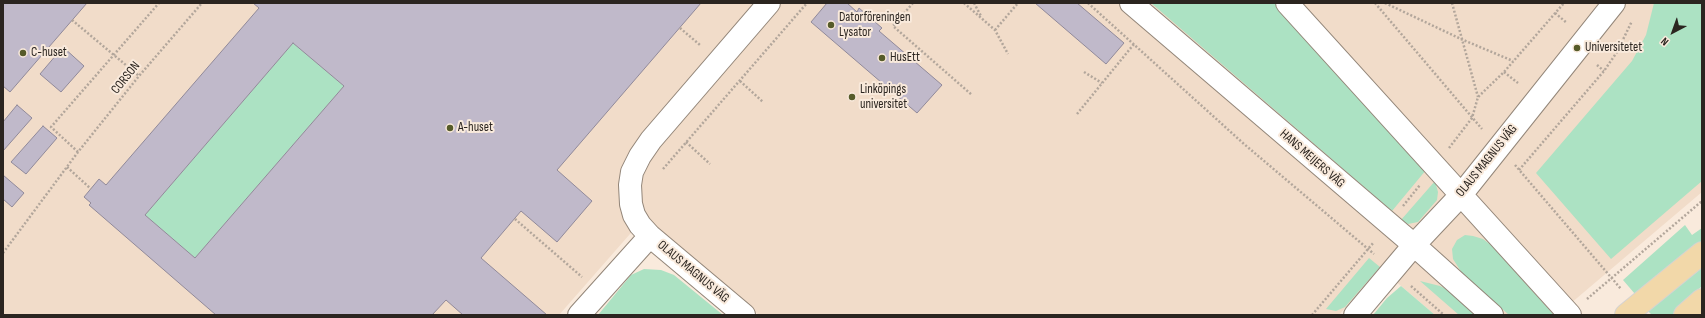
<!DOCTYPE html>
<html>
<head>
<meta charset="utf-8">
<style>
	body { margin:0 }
	#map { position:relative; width:1705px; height:318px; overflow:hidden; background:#f9eadc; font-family:"Sofia Sans Condensed",sans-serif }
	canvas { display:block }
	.frame { position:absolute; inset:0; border:4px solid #2b2520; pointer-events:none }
	.north { position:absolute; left:1653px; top:12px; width:40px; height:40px; -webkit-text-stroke:3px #f9eadc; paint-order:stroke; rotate:221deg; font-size:11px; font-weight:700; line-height:16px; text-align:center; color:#2b2520 }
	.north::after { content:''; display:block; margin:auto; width:14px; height:18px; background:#2b2520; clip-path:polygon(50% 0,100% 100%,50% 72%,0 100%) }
</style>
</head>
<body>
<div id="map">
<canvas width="1705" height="318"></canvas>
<div class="frame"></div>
<div class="north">N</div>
</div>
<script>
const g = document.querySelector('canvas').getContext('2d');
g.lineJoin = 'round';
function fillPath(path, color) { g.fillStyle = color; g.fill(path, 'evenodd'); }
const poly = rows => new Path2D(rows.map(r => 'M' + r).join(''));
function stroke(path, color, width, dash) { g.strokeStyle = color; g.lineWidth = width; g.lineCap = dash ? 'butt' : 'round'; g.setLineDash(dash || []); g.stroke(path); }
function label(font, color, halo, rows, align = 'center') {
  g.font = font + ' "Sofia Sans Condensed",sans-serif'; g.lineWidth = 4; g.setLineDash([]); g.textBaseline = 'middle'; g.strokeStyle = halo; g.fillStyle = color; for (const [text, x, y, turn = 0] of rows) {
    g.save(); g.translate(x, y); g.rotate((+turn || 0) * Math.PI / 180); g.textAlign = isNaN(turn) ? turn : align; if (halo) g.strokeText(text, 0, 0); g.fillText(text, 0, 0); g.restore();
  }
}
fillPath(poly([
	[3,3,1702,3,1702,192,1557,315,1435,315,1380,268,1339,315,759,315,644,218,559,315,3,315]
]), '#f1dcc9');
fillPath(poly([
	[1151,3,1276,3,1426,170,1392,211],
	[1654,3,1702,3,1702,181,1611,259,1536,173,1632,61,1646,35],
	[293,43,344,86,195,258,145,215],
	[1435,181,1438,192,1437,200,1418,222,1408,224,1401,220],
	[1685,225,1692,235,1702,228,1702,241,1635,294,1623,280],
	[1465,235,1473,236,1483,239,1491,245,1554,315,1509,315,1462,273,1453,259,1452,249,1457,240],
	[1369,258,1380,267,1345,307,1336,311,1326,309],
	[1702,268,1702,286,1672,315,1652,315,1647,310],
	[644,269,661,270,674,275,723,315,598,315,631,275],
	[1420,281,1440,286,1448,290,1476,315,1459,315],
	[1401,286,1435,315,1373,315,1387,298]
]), '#ace2c3');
const building = poly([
	[3,3,87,3,10,92,3,86,3,3],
	[253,3,701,3,557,170,592,201,557,242,521,211,481,258,547,315,463,315,446,300,432,315,216,315,89,205,91,203,84,197,99,179,106,185,259,8,253,3],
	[293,43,344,86,195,258,145,215,293,43],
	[827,3,847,3,857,12,859,8,882,28,879,31,942,85,917,113,811,22,827,3],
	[1035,3,1077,3,1124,43,1106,64,1035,3],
	[63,47,84,66,61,92,40,74,63,47],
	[17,105,32,118,3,151,3,122,17,105],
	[43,126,57,138,26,174,11,162,43,126],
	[3,175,24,193,12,207,3,199,3,175]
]);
fillPath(building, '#c0b9ca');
stroke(building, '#918a9a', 1);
const minor = poly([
	[1131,3,1414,245,1492,315],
	[1287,3,1570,315],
	[650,236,640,225,634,215,631,204,630,185,632,172,640,156,651,140,769,3],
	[579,315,650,236,744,315],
	[1355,315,1414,245,1461,195,1614,3]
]);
const major = poly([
	[1626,315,1702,253],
	[1685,315,1702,300]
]);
stroke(minor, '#938679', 24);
stroke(major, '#d5d3d2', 24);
stroke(poly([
	[913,3,893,26,972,95],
	[964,3,995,30,1008,54],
	[974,3,981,16],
	[1088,3,1244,144,1374,254],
	[1375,3,1482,129],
	[1385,3,1461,39,1513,61],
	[1452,3,1478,97],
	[1555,13,1567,23],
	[72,20,139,76],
	[680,28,700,45],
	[995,30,1018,3],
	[1597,65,1604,71],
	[1084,72,1102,83],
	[1504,72,1518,83],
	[740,81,763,102],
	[1077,114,1134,44],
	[686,142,710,164],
	[1449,148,1472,118,1478,97,1504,72,1564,3],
	[78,152,51,127,159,3],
	[1515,165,1621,289],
	[67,167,91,189],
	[663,169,807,3],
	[1519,170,1604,71,1617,52,1632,21],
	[1403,206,1420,185],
	[515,219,582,277],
	[3,253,78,152,139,76,202,3],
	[1411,286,1444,315],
	[1587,299,1702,201],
	[1312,315,1374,242]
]), '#b2a69b', 2.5, [2, 2]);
stroke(minor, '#fff', 22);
stroke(major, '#f2d8a9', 22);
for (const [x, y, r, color] of [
	[831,25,4,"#565b29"],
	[1577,48,4,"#565b29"],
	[23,53,4,"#565b29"],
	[882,58,4,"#565b29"],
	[852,97,4,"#565b29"],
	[450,128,4,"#565b29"]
]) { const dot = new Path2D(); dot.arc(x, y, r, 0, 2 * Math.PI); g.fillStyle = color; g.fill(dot); stroke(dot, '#f9eadc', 1.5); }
label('13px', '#2b2520', '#f9eadc', [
	["Datorföreningen",839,18],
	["Lysator",839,33],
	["Universitetet",1585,48],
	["C-huset",31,53],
	["HusEtt",890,58],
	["Linköpings",860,90],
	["universitet",860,105],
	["A-huset",458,128]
], 'left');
label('13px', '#2b2520', '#f9eadc', [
	["CORSON",126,78,-51],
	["HANS MEIJERS VÄG",1312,159,41],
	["OLAUS MAGNUS VÄG",1487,161,-51],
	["OLAUS MAGNUS VÄG",693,272,40]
]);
</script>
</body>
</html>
